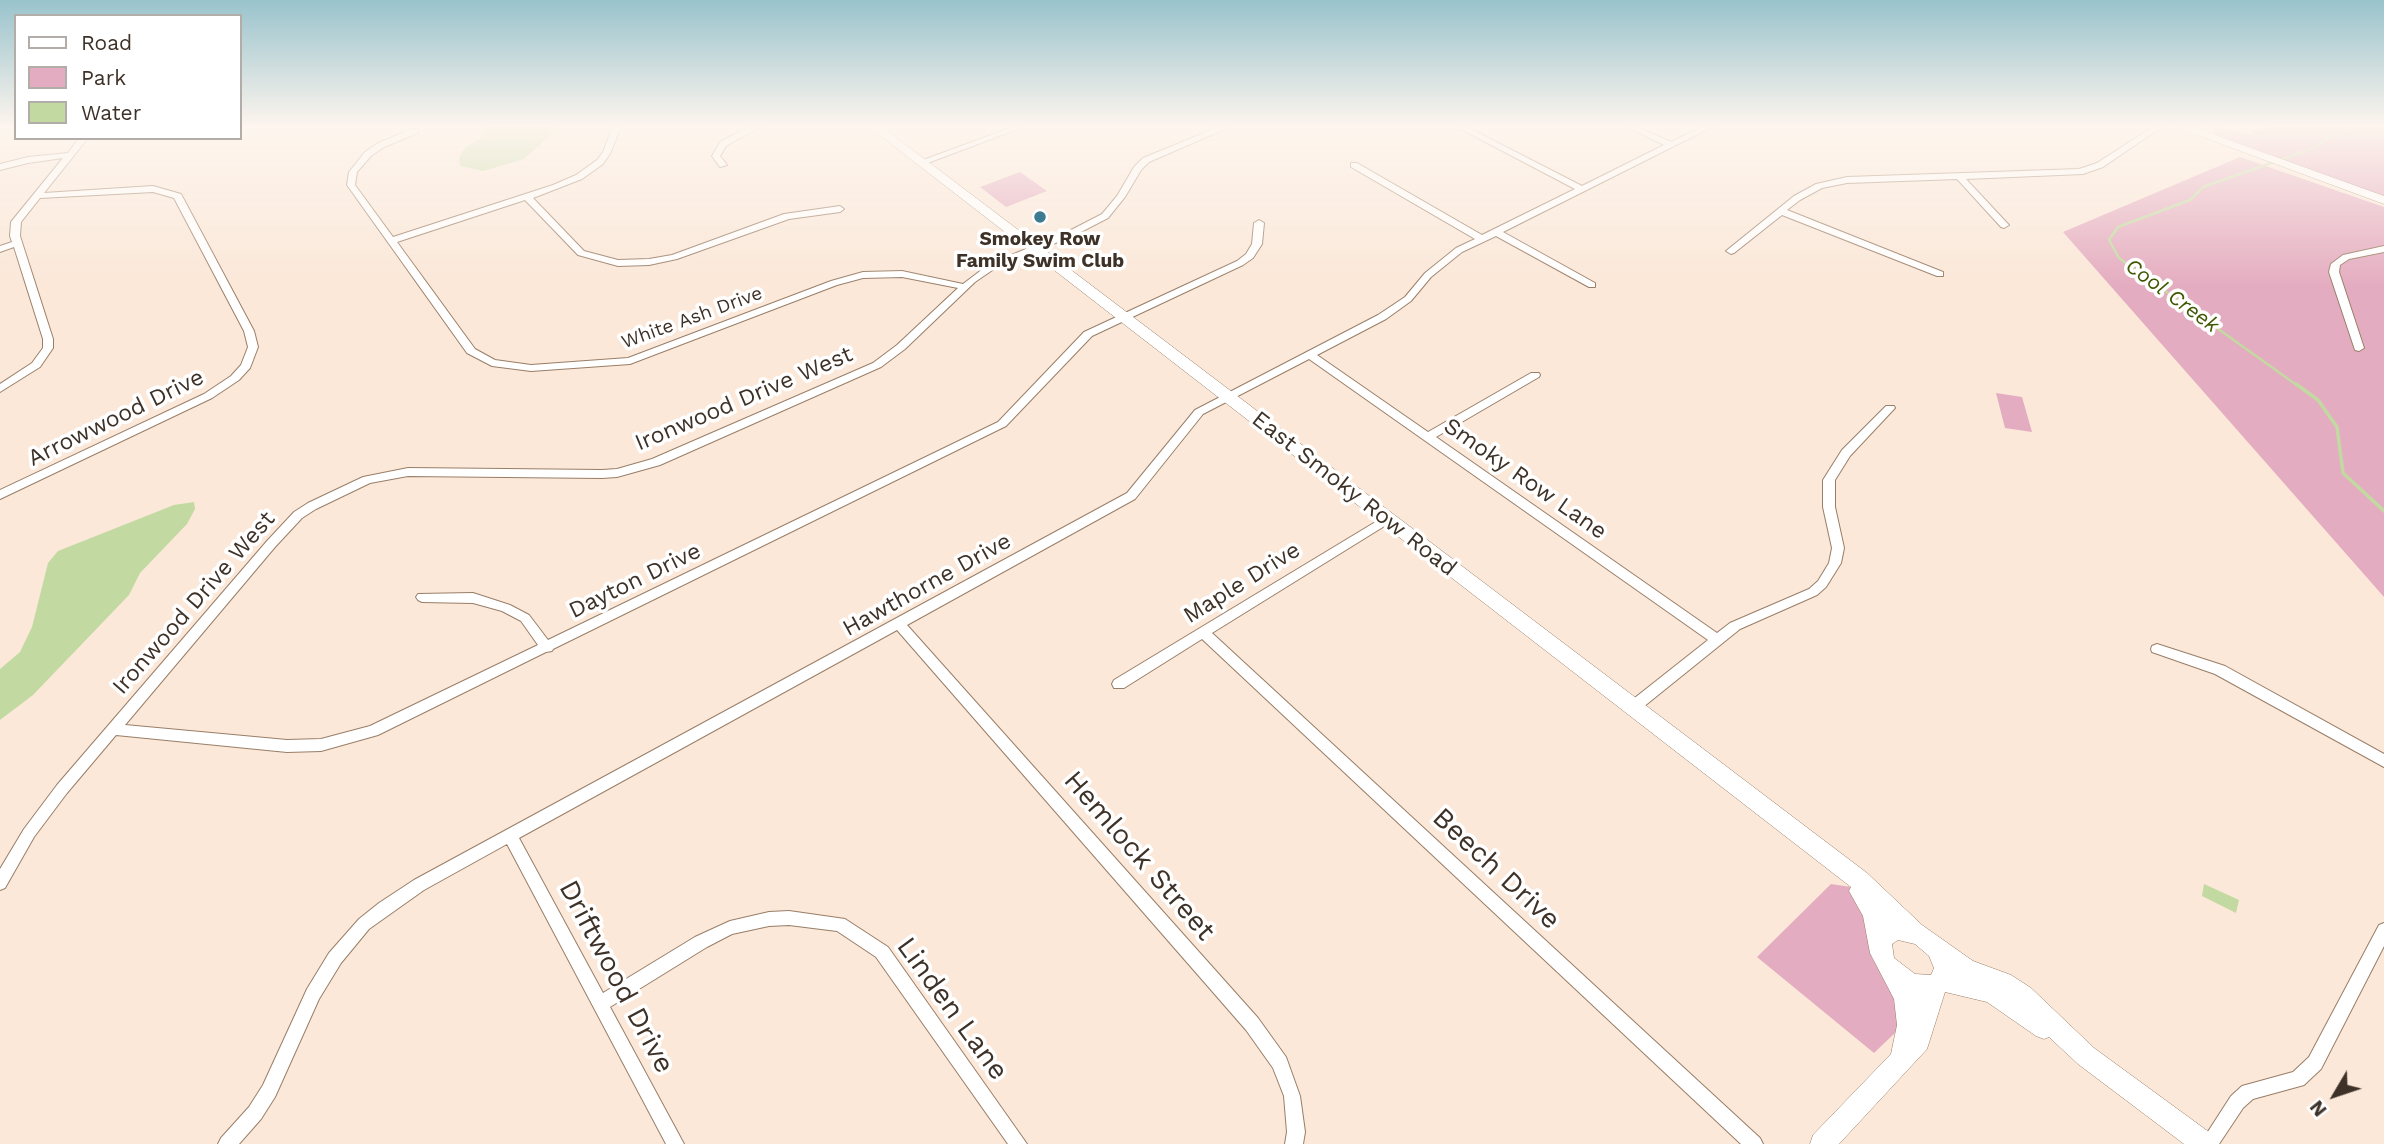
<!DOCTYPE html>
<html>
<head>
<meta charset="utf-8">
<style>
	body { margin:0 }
	#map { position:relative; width:2384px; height:1144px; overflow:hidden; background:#fbe8d9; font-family:"Work Sans",sans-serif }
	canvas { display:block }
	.legend { position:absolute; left:14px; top:14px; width:228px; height:126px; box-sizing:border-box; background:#fff; border:2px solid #b2ada9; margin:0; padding:9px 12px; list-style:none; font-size:21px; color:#3e3228 }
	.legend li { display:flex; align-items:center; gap:14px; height:35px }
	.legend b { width:35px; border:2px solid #b2ada9 }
	.north { position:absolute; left:2300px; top:1060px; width:70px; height:70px; -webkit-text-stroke:5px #fff; paint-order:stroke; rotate:231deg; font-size:19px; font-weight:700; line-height:28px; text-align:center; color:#3e3228 }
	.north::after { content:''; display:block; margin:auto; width:24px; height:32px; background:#3e3228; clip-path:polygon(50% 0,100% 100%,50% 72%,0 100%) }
</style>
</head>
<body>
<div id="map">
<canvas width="2384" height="1144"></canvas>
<ul class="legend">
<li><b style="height:9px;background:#fff"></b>Road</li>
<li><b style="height:19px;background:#e4acc0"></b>Park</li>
<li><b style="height:19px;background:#c2d9a1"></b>Water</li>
</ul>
<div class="north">N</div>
</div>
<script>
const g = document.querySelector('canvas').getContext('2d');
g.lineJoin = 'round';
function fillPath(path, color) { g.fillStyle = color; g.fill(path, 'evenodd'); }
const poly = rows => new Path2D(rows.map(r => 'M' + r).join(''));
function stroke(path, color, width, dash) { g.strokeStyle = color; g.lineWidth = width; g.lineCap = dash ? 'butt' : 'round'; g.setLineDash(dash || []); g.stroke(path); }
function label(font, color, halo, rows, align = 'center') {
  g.font = font + ' "Work Sans",sans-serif'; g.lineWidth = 7; g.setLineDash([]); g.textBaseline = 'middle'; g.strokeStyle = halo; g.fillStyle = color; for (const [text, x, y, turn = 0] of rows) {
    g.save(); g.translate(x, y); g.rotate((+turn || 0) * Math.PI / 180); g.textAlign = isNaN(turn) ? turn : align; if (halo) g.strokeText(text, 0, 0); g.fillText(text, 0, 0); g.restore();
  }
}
fillPath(poly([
	[2212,126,2254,135,2251,130,2277,126,2384,126,2384,198,2216,137],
	[2240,157,2384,207,2384,597,2063,232],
	[1020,172,1047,191,1006,207,980,187],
	[1996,393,2022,397,2032,432,2005,428],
	[1831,884,1851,887,1869,924,1872,958,1892,988,1897,1007,1898,1030,1874,1053,1757,957]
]), '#e4acc0');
fillPath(poly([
	[486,126,556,126,549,137,524,159,483,171,460,166,459,158,465,148,481,138],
	[194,502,195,509,187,524,140,573,129,595,33,695,0,720,0,669,20,652,32,627,48,563,58,551,174,505],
	[2204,884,2239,900,2236,913,2202,896]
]), '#c2d9a1');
stroke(poly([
	[2298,386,2119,258,2109,240,2118,227,2190,200,2203,187,2311,149,2348,126]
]), '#c2d9a1', 2.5);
stroke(poly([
	[2296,384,2318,400,2337,427,2343,473,2384,511]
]), '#c2d9a1', 3.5);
const street = poly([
	[613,126,621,126,611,152,603,164,582,179,533,198,584,251,618,260,649,259,672,255,784,214,840,206,844,209,840,212,789,219,677,259,649,265,618,266,578,255,525,200,397,242,475,349,495,360,531,365,628,358,831,281,863,272,902,271,963,284,988,265,1073,229,1102,214,1117,196,1134,167,1143,158,1221,126,1232,126,1149,162,1141,170,1125,197,1108,218,1079,233,994,269,975,282,905,349,881,367,660,465,617,477,602,478,408,476,370,483,316,509,302,518,275,547,125,725,287,740,321,739,370,726,538,645,521,621,502,611,473,603,422,602,418,600,416,597,418,594,473,593,510,605,529,615,548,640,998,422,1084,332,1237,261,1246,254,1252,244,1254,223,1259,220,1264,223,1262,244,1253,258,1243,265,1092,336,1006,426,553,649,552,651,546,652,378,735,321,751,287,752,116,735,67,793,34,837,5,888,0,890,0,869,24,829,57,785,267,541,294,512,308,503,363,477,408,468,602,470,617,469,652,459,873,363,897,345,958,288,902,277,863,278,837,285,630,364,531,371,492,366,467,353,347,185,349,172,365,152,378,143,412,129,418,129,418,133,384,147,371,156,357,172,355,185,393,237,553,185,576,175,597,160,603,152,613,126],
	[751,126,762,126,726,146,720,156,727,165,720,167,712,156,720,142,751,126],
	[1015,126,1026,126,925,164,918,162,1015,126],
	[1455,126,1465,126,1582,186,1664,145,1625,126,1635,126,1671,142,1704,126,1714,126,1503,232,1595,283,1595,287,1589,287,1496,236,1462,252,1431,277,1411,301,1386,319,1317,355,1428,432,1531,373,1539,373,1540,375,1539,377,1436,437,1717,633,1730,623,1809,589,1818,581,1829,563,1832,548,1823,507,1823,480,1842,450,1886,406,1894,406,1895,408,1850,456,1835,480,1835,507,1844,548,1841,563,1826,587,1817,595,1740,629,1637,712,1632,713,1627,712,1625,708,1627,704,1708,640,1309,359,1203,414,1135,499,907,625,1258,1018,1286,1057,1300,1096,1305,1132,1303,1144,1285,1144,1287,1132,1284,1096,1273,1068,1246,1030,897,630,519,838,603,993,695,937,730,921,769,912,789,911,845,919,888,947,1027,1144,1008,1144,876,957,837,931,789,925,769,926,732,934,707,947,610,1007,684,1144,666,1144,507,844,424,890,369,929,341,963,319,999,275,1097,261,1119,239,1144,218,1144,221,1138,249,1107,263,1085,307,989,329,953,359,919,379,903,414,880,1127,493,1195,410,1378,315,1405,297,1425,273,1456,248,1475,239,1351,167,1351,163,1357,163,1482,235,1575,189,1455,126],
	[2154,126,2163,126,2103,167,2083,174,1966,179,2007,223,2009,225,2004,228,2001,227,1957,179,1847,183,1822,188,1800,200,1787,210,1943,272,1943,276,1937,276,1782,215,1734,253,1731,254,1726,251,1794,196,1816,184,1847,177,2079,169,2097,163,2154,126],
	[79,138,88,138,44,193,153,186,181,194,254,331,258,347,250,368,239,380,212,398,0,499,0,490,204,394,231,376,241,365,248,347,244,331,174,198,153,192,40,198,21,222,20,236,53,339,53,348,40,367,0,392,0,384,32,363,43,348,43,339,14,247,0,252,0,246,12,242,10,236,11,222,63,158,28,163,0,170,0,164,28,157,68,153,79,138],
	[2384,246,2384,252,2349,259,2340,265,2339,272,2364,348,2359,351,2355,350,2329,272,2331,264,2343,255,2384,246],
	[1387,515,1393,519,1391,522,1212,633,1760,1138,1763,1144,1741,1144,1202,639,1124,688,1114,688,1112,684,1114,680,1387,515],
	[2157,644,2225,666,2384,754,2384,767,2215,674,2152,652,2151,649,2152,646,2157,644],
	[2384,923,2384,946,2321,1069,2304,1085,2253,1099,2243,1108,2219,1144,2200,1144,2231,1096,2242,1086,2293,1072,2309,1057,2379,925,2384,923]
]);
const secondary = poly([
	[868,126,881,126,1867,873,1922,925,1973,961,2011,975,2031,988,2094,1048,2213,1135,2216,1144,2184,1144,2078,1064,2049,1037,2044,1039,2036,1036,1987,1002,1945,992,1927,1049,1839,1144,1810,1144,1813,1135,1891,1054,1897,1025,1894,999,1870,953,1863,916,1849,891,1851,887,868,126],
	[1898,940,1915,944,1929,956,1934,968,1931,975,1915,974,1894,958,1892,944,1898,940],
	[2173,126,2190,126,2384,196,2384,204,2173,126]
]);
stroke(street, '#997e67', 2);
stroke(secondary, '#997e67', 1);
fillPath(street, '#fff');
fillPath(secondary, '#fff');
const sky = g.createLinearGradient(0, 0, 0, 286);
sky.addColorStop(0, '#99c3cc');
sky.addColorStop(0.44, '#fdf5ee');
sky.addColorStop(1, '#fdf5ee00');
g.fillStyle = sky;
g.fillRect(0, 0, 2384, 286);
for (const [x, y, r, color] of [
	[1040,217,7,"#3d7b91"]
]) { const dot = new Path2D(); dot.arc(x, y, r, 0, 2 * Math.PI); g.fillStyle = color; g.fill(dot); stroke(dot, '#fff', 2.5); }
label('bold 19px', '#3e3228', '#fff', [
	["Smokey Row",1040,239],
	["Family Swim Club",1040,261]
]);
label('19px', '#3e3228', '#fff', [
	["White Ash Drive",692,318,-20]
]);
label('italic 21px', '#3f5700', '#fff', [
	["Cool Creek",2172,296,36]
]);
label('23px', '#3e3228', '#fff', [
	["Ironwood Drive West",744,399,-23],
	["Arrowwood Drive",116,418,-26],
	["Smoky Row Lane",1525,479,35],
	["East Smoky Row Road",1354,494,38],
	["Dayton Drive",635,581,-26],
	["Maple Drive",1242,583,-32],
	["Hawthorne Drive",927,585,-29],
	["Ironwood Drive West",194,603,-49]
]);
label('28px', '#3e3228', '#fff', [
	["Hemlock Street",1139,856,49],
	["Beech Drive",1496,869,43],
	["Driftwood Drive",616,977,62],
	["Linden Lane",952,1009,54]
]);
</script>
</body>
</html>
